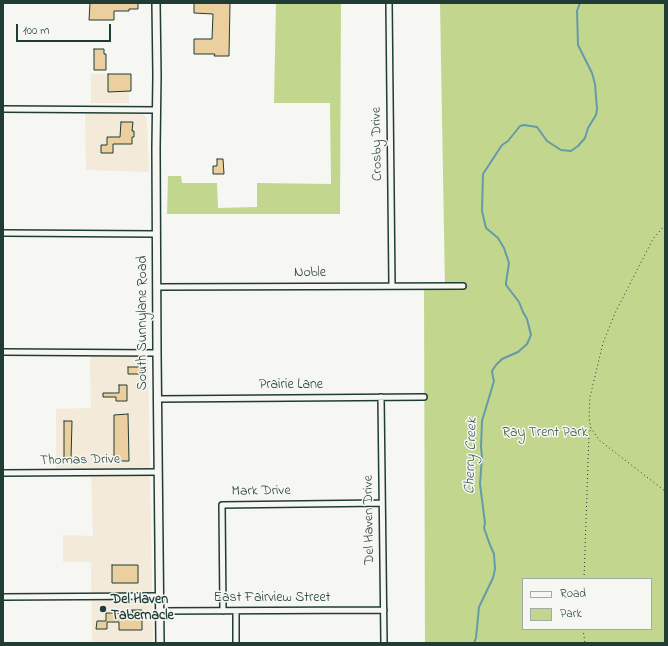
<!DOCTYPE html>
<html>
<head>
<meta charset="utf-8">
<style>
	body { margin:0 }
	#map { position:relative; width:668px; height:646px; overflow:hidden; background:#f6f6f2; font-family:"Indie Flower",sans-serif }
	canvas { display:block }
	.frame { position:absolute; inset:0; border:4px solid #1f3d34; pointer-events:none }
	.legend { position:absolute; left:522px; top:578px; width:130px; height:52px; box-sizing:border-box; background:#f6f6f2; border:1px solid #a0aca6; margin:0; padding:5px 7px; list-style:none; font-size:12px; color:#1f3d34 }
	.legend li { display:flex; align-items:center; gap:8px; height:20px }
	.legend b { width:20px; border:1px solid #a0aca6 }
	.scale { position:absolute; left:16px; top:24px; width:95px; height:18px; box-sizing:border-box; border:2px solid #1f3d34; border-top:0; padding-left:5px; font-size:12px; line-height:14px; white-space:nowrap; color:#1f3d34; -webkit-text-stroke:3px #f6f6f2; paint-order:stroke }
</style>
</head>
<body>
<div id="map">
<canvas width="668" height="646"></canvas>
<div class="frame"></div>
<ul class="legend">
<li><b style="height:5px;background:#f6f6f2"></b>Road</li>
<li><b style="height:11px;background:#c2d78d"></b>Park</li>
</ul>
<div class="scale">100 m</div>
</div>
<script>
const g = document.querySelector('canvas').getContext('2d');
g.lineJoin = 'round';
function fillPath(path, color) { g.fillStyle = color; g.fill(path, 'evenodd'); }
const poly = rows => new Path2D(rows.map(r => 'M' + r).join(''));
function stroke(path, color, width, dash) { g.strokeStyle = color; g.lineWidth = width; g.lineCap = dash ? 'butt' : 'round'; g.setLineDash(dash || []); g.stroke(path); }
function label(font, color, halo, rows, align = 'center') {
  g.font = font + ' "Indie Flower",sans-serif'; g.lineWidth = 3; g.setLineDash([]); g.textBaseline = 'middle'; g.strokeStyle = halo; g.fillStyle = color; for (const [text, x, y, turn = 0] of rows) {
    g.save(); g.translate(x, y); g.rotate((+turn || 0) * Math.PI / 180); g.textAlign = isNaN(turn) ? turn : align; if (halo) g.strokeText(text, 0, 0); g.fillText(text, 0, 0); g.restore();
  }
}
fillPath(poly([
	[91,74,108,74,108,91,129,91,129,103,91,103],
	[85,113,141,114,145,116,147,118,149,172,86,170],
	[90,356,148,356,153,643,92,643,91,562,63,562,63,535,93,536,91,468,56,468,56,409,91,408]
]), '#f3ead9');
fillPath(poly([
	[276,3,341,3,340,214,167,214,168,176,181,176,182,183,217,183,218,208,257,207,257,183,331,184,330,103,274,103],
	[440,3,665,3,665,643,425,643,424,290,445,289],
	[523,579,651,579,651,629,523,629]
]), '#c2d78d');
stroke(poly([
	[474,643,476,638,479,607,493,578,495,569,494,554,490,545,484,528,485,523,480,484,482,457,481,447,482,421,494,381,493,377,492,371,496,365,502,359,518,352,527,344,531,335,527,319,523,312,519,302,506,285,506,283,509,263,504,248,498,238,486,228,482,211,483,174,502,145,508,141,520,126,524,125,537,127,547,141,561,150,571,151,578,146,585,138,588,128,596,115,597,109,595,84,592,73,578,45,577,11,580,3]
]), '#659aa8', 2);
const building = poly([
	[90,3,138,3,138,9,129,9,129,11,114,11,114,20,89,20,90,3],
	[194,3,230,3,229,56,214,56,215,54,194,54,194,39,212,39,213,14,194,13,194,3],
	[94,49,104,49,104,54,106,54,106,70,94,70,94,49],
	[108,74,131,74,131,91,108,92,108,74],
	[121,122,133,122,132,131,134,131,134,137,132,137,132,144,113,144,113,153,101,153,101,145,107,145,107,137,120,137,121,122],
	[217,159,223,159,224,174,213,174,213,166,217,166,217,159],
	[128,367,142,367,142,374,128,374,128,367],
	[119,385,127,385,127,401,116,401,116,397,103,397,103,393,119,393,119,385],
	[128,414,129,461,114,461,114,415,128,414],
	[64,421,72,421,71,459,64,459,64,421],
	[112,565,138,565,138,583,112,583,112,565],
	[132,610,142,610,142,630,119,630,119,622,107,622,107,629,96,629,97,621,106,621,106,613,133,613,132,610]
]);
fillPath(building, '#ebcf9f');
stroke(building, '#1f3d34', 1);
const minor = poly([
	[389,3,392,286],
	[3,109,156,110],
	[3,233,156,234],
	[157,287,463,286],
	[3,352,157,353],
	[381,397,384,643],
	[157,399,424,397],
	[3,473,158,472],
	[3,597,160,596],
	[160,611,384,610],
	[223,611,222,505,382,503],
	[236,643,236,611]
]);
const secondary = poly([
	[156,3,157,75,156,148,157,353,160,643]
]);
stroke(minor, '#1f3d34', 8);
stroke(secondary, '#1f3d34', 10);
stroke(poly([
	[665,225,653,239,615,313,603,343,590,397,589,418,591,428,599,440,665,491],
	[584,579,589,434,591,428],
	[583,629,585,643]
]), '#1f3d34', 1, [1, 3]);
stroke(minor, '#f6f6f2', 5);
stroke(secondary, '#f6f6f2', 7);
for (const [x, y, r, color] of [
	[103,609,4,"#1f3d34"]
]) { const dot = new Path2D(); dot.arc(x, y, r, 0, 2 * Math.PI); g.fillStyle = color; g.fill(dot); stroke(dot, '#f6f6f2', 1.5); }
label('14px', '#1f3d34', '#f6f6f2', [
	["Crosby Drive",378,144,-91],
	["Noble",310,274],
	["South Sunnylane Road",144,323,-90],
	["Prairie Lane",291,386],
	["Thomas Drive",80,461,-1],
	["Mark Drive",261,492,-1],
	["Del Haven Drive",370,520,-91],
	["East Fairview Street",272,599]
]);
label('14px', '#405c46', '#f6f6f2', [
	["Ray Trent Park",545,434]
]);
label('bold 14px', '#1f3d34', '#f6f6f2', [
	["Del Haven",111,601],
	["Tabernacle",111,617]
], 'left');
label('italic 15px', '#365c5b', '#f6f6f2', [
	["Cherry Creek",472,456,-88]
]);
</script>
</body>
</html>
